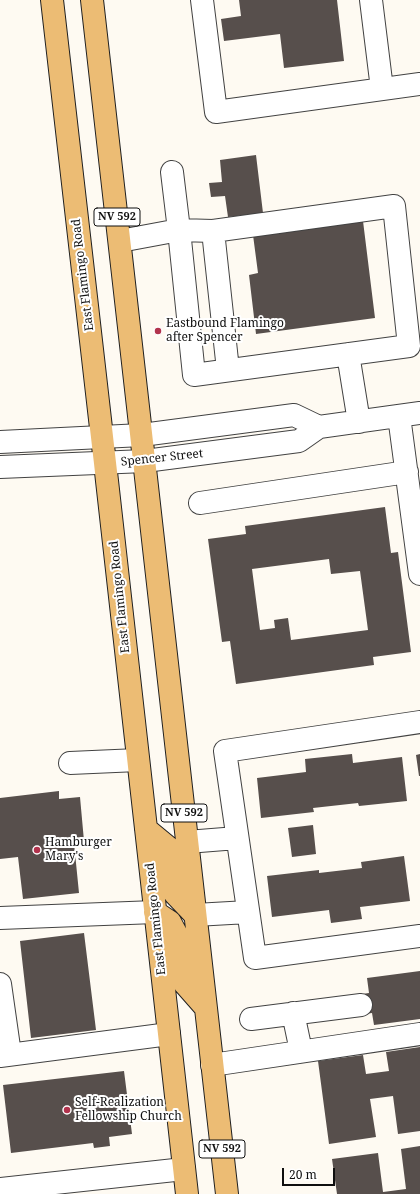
<!DOCTYPE html>
<html>
<head>
<meta charset="utf-8">
<style>
	body { margin:0 }
	#map { position:relative; width:420px; height:1194px; overflow:hidden; background:#fefaf2; font-family:"Noto Serif",serif }
	canvas { display:block }
	.scale { position:absolute; left:282px; top:1168px; width:53px; height:18px; box-sizing:border-box; border:2px solid #0f0f0f; border-top:0; padding-left:5px; font-size:12px; line-height:14px; white-space:nowrap; color:#0f0f0f; -webkit-text-stroke:3px #fff; paint-order:stroke }
</style>
</head>
<body>
<div id="map">
<canvas width="420" height="1194"></canvas>
<div class="scale">20 m</div>
</div>
<script>
const g = document.querySelector('canvas').getContext('2d');
g.lineJoin = 'round';
function fillPath(path, color) { g.fillStyle = color; g.fill(path, 'evenodd'); }
const poly = rows => new Path2D(rows.map(r => 'M' + r).join(''));
function stroke(path, color, width, dash) { g.strokeStyle = color; g.lineWidth = width; g.lineCap = dash ? 'butt' : 'round'; g.setLineDash(dash || []); g.stroke(path); }
function label(font, color, halo, rows, align = 'center') {
  g.font = font + ' "Noto Serif",serif'; g.lineWidth = 4; g.setLineDash([]); g.textBaseline = 'middle'; g.strokeStyle = halo; g.fillStyle = color; for (const [text, x, y, turn = 0] of rows) {
    g.save(); g.translate(x, y); g.rotate((+turn || 0) * Math.PI / 180); g.textAlign = isNaN(turn) ? turn : align; if (halo) g.strokeText(text, 0, 0); g.fillText(text, 0, 0); g.restore();
  }
}
fillPath(poly([
	[239,0,337,0,344,61,284,68,280,34,224,41,221,19,241,16],
	[256,155,263,213,228,217,225,196,211,197,209,183,222,182,220,160],
	[363,221,375,318,256,334,249,275,258,273,253,235],
	[385,507,391,553,398,552,411,652,373,657,374,665,236,684,230,641,222,642,208,539,246,534,245,526],
	[329,559,331,574,360,571,368,630,291,640,288,618,274,620,275,628,260,630,252,569],
	[352,754,353,763,402,757,407,801,359,806,358,803,313,808,314,812,261,818,257,778,306,772,305,759],
	[420,754,420,776,419,776,416,755],
	[59,791,59,799,80,797,84,841,74,843,79,893,23,899,18,857,0,859,0,798],
	[313,825,316,854,292,857,288,828],
	[404,856,410,901,360,907,362,919,331,923,329,910,272,917,267,876,319,870,319,873,362,868,361,862],
	[84,933,96,1030,31,1038,20,941],
	[420,971,420,1019,374,1025,372,1013,365,1014,362,994,369,993,367,978],
	[420,1047,420,1131,398,1134,393,1096,370,1099,376,1137,329,1144,318,1061,363,1055,366,1074,389,1071,386,1052],
	[124,1071,132,1134,109,1137,110,1146,94,1148,93,1143,11,1153,3,1085],
	[420,1146,420,1194,337,1194,332,1159,378,1153,383,1192,406,1189,401,1149]
]), '#574f4c');
const minor = poly([
	[202,0,216,112,420,84],
	[371,0,382,89],
	[213,231,228,370],
	[120,241,179,230,213,231,394,206,409,346,194,375,179,230,172,172],
	[348,354,359,422],
	[399,416,420,574],
	[0,442,142,435,294,415,319,427],
	[0,467,145,461,299,441,319,427,420,413],
	[200,503,407,472],
	[420,722,225,751,255,958,420,936],
	[70,763,138,760],
	[187,842,237,838],
	[195,915,248,912],
	[0,918,155,912],
	[0,984,10,1054],
	[293,1013,301,1051],
	[251,1019,361,1005],
	[0,1056,169,1034],
	[212,1065,420,1034],
	[0,1189,184,1169]
]);
const major = poly([
	[52,0,105,463,187,1194],
	[92,0,227,1194],
	[146,829,169,848,175,894,195,915],
	[155,912,170,922,179,939,184,983,206,1008]
]);
stroke(minor, '#424242', 24);
stroke(major, '#202020', 24);
stroke(minor, '#fff', 22);
stroke(major, '#ecbc74', 22);
for (const [x, y, r, color] of [
	[158,331,4,"#b2334d"],
	[37,850,4,"#b2334d"],
	[67,1110,4,"#b2334d"]
]) { const dot = new Path2D(); dot.arc(x, y, r, 0, 2 * Math.PI); g.fillStyle = color; g.fill(dot); stroke(dot, '#fff', 1.5); }
for (const [x, y, w] of [
	[117,217,46],
	[184,813,46],
	[222,1149,46]
]) { const box = new Path2D(); box.roundRect(x - w / 2, y - 9, w, 18, 3); g.fillStyle = '#fff'; g.fill(box); stroke(box, '#0f0f0f', 1); }
label('bold 11px', '#0f0f0f', null, [
	["NV 592",117,217],
	["NV 592",184,813],
	["NV 592",222,1149]
]);
label('12px', '#0f0f0f', '#fff', [
	["East Flamingo Road",83,275,-97],
	["Spencer Street",162,458,-6],
	["East Flamingo Road",120,597,-96],
	["East Flamingo Road",156,919,-96]
]);
label('12px', '#0f0f0f', '#fff', [
	["Eastbound Flamingo",166,324],
	["after Spencer",166,338],
	["Hamburger",45,843],
	["Mary's",45,857],
	["Self-Realization",75,1103],
	["Fellowship Church",75,1117]
], 'left');
</script>
</body>
</html>
